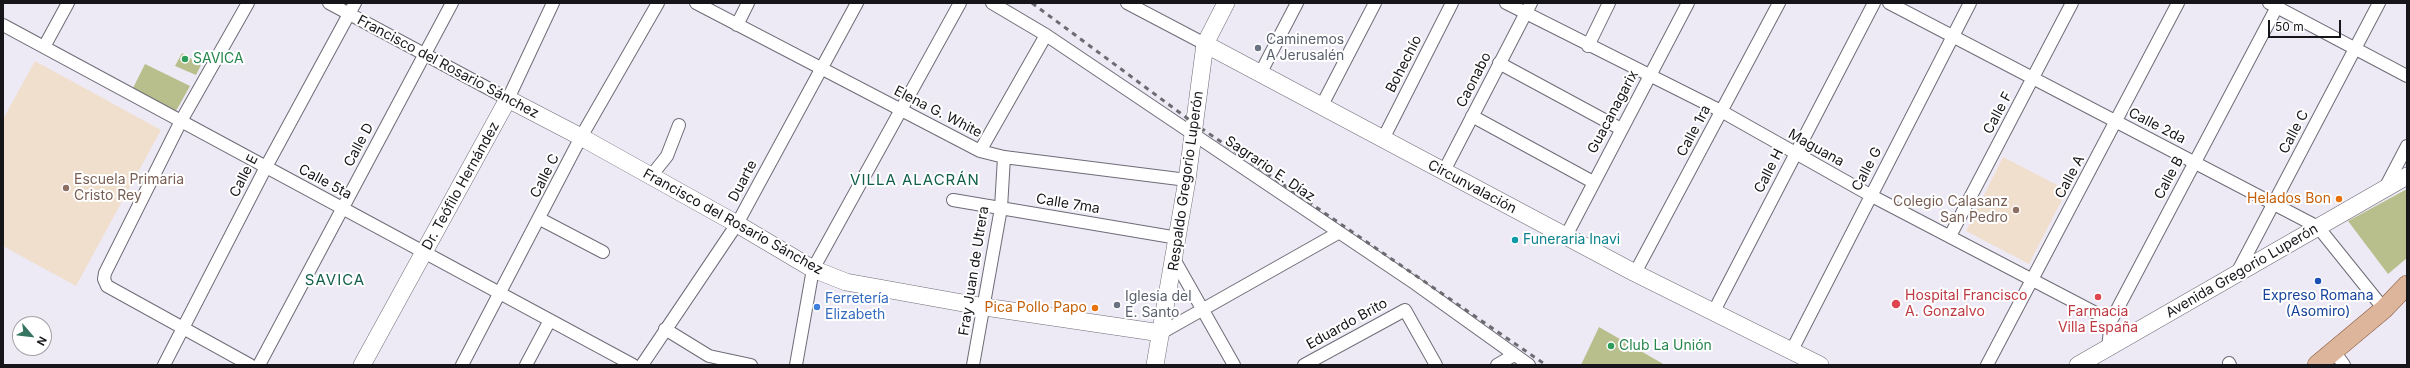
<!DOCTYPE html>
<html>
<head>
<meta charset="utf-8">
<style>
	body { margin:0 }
	#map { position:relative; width:2410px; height:368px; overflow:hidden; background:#edeaf6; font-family:Inter,sans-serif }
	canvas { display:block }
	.frame { position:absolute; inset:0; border:4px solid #161519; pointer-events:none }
	.north { position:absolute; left:12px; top:316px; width:40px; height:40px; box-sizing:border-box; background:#fff; border:1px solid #a2a1a3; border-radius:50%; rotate:118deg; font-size:11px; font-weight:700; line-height:16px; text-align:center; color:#161519 }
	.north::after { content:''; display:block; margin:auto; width:14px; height:18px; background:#367561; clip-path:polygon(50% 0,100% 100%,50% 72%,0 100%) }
	.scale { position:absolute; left:2268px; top:20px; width:73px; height:18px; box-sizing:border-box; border:2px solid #161519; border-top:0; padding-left:5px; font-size:12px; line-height:14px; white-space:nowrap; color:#161519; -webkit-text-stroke:3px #fff; paint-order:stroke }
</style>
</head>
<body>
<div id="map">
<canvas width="2410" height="368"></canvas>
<div class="frame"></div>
<div class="north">N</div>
<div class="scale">50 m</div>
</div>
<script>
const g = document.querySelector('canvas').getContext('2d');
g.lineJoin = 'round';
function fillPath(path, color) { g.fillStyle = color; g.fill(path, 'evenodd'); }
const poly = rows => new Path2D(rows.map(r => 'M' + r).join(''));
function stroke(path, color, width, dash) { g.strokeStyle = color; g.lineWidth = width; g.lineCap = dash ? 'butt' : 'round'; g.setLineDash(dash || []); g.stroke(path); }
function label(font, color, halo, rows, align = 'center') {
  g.font = font + ' Inter,sans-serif'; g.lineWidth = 4; g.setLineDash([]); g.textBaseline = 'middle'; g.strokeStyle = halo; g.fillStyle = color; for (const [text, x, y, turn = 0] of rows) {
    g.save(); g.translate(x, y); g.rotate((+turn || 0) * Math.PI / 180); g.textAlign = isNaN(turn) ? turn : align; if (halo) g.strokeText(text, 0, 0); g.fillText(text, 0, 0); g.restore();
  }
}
fillPath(poly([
	[35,61,161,130,76,286,3,246,3,119],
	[2003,157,2067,190,2029,264,1966,231]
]), '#f1dfce');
fillPath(poly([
	[182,53,201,65,196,75,175,66],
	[145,64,190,86,176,111,133,88],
	[2407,189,2407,258,2388,274,2348,221],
	[1599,327,1665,365,1581,365]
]), '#b8bf8c');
const street = poly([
	[248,3,181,121,105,273,104,279,107,286,250,365],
	[329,3,508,99,553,3],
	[696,3,980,151,1004,157,1187,180],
	[992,3,1046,35,1416,284,1529,365],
	[1127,3,1205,44],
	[1506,3,1721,111,1870,195,2111,321],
	[1889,3,2318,227,2384,309],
	[2269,3,2407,76],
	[3,25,633,365],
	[737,25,748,3],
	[1588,46,1609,3],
	[44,47,68,3],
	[1499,63,1621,129],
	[1260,74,1297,3],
	[1321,107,1375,3],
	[1472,116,1593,182],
	[1383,139,1452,3],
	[980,151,1046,35],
	[1444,171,1531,3],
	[651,176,667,156,679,125],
	[2385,188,2407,146],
	[953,200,1178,238],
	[540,219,603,252],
	[1566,236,1688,3],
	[1950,236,2072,3],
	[1175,261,1234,365],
	[1635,273,1779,3],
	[2237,273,2379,3],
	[1714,311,1874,3],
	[665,329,709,356,751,365],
	[1161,333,1338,233],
	[2108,348,2111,321,2279,3],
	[1792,350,1970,3],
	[2334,351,2344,365],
	[2229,363,2230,365],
	[164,365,266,167,355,3],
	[259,365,452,3],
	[462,365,581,137,658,3],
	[526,365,550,320],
	[642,365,737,224,857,3],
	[796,365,813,269,960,3],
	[973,365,1001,208,1004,157],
	[1304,365,1405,310,1436,365],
	[1497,365,1514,355],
	[1987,365,2178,3]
]);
const secondary = poly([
	[1205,44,1635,273,1820,365],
	[362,365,508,99,581,137,737,224,813,269,846,282,985,307,1161,333],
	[1155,365,1187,180,1205,44,1226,3],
	[2078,365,2407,176]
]);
const primary = poly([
	[2317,365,2384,309,2407,285]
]);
stroke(street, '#6e6c76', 14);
stroke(secondary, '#6e6c76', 18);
stroke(primary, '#895d41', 20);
stroke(street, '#fff', 12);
stroke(secondary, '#fff', 17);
stroke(primary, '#ddb59a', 19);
stroke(poly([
	[1032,3,1195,124,1546,365]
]), '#6d6b72', 3, [5, 5]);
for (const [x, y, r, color] of [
	[1258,48,4,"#6b7280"],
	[185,59,4,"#2e9e5b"],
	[66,188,4,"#8d6e63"],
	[2339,199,4,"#e8710a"],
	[2016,210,4,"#8d6e63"],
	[1515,240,4,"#0f9aa8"],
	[2318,281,4,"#1a4fb4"],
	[2098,297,4,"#e0444e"],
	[1896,304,5,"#e0444e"],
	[1117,305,4,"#6b7280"],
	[817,307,4,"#3f7fe0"],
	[1095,308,4,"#e8710a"],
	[1611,346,4,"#2e9e5b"]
]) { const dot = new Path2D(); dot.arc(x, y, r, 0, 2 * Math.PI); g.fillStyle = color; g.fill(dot); stroke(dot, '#fff', 1.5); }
label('14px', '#5b616d', '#fff', [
	["Caminemos",1266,40],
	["A Jerusalén",1266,56],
	["Iglesia del",1125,297],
	["E. Santo",1125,313]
], 'left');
label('14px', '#27864d', '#fff', [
	["SAVICA",193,59],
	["Club La Unión",1619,346]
], 'left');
label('14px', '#161519', '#fff', [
	["Bohechío",1404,64,-63],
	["Francisco del Rosario Sánchez",448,67,28],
	["Caonabo",1474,80,-63],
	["Elena G. White",938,112,27],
	["Guacanagarix",1613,112,-62],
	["Calle F",1998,113,-62],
	["Calle 2da",2157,126,27],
	["Calle 1ra",1694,131,-62],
	["Calle C",2294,132,-62],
	["Calle D",359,145,-62],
	["Maguana",1816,148,29],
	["Sagrario E. Díaz",1270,169,34],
	["Calle G",1867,169,-62],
	["Calle H",1769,171,-63],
	["Calle E",244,176,-63],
	["Calle C",545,176,-63],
	["Calle A",2070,177,-62],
	["Calle B",2169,178,-62],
	["Duarte",743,181,-62],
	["Respaldo Gregorio Luperón",1186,181,-82],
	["Calle 5ta",325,182,28],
	["Dr. Teófilo Hernández",461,186,-61],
	["Circunvalación",1472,187,28],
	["Calle 7ma",1068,204,9],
	["Francisco del Rosario Sánchez",733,222,29],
	["Fray Juan de Utrera",974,271,-81],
	["Avenida Gregorio Luperón",2242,271,-30],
	["Eduardo Brito",1347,324,-29]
]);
label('14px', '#785e54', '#fff', [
	["Escuela Primaria",74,180],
	["Cristo Rey",74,196],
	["Colegio Calasanz",2008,202,"right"],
	["San Pedro",2008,218,"right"]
], 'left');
label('14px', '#c56008', '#fff', [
	["Helados Bon",2331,199],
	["Pica Pollo Papo",1087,308]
], 'right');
label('14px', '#0d838f', '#fff', [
	["Funeraria Inavi",1523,240]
], 'left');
label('14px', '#be3a42', '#fff', [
	["Hospital Francisco",1905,296],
	["A. Gonzalvo",1905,312],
	["Farmacia",2098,312,"center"],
	["Villa España",2098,328,"center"]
], 'left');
label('14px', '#164399', '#fff', [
	["Expreso Romana",2318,296],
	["(Asomiro)",2318,312]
]);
label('14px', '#366cbe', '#fff', [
	["Ferretería",825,299],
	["Elizabeth",825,315]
], 'left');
g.letterSpacing = '1px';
label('15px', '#12604c', '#fff', [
	["VILLA ALACRÁN",915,180],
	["SAVICA",335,280]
]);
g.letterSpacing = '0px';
</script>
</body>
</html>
